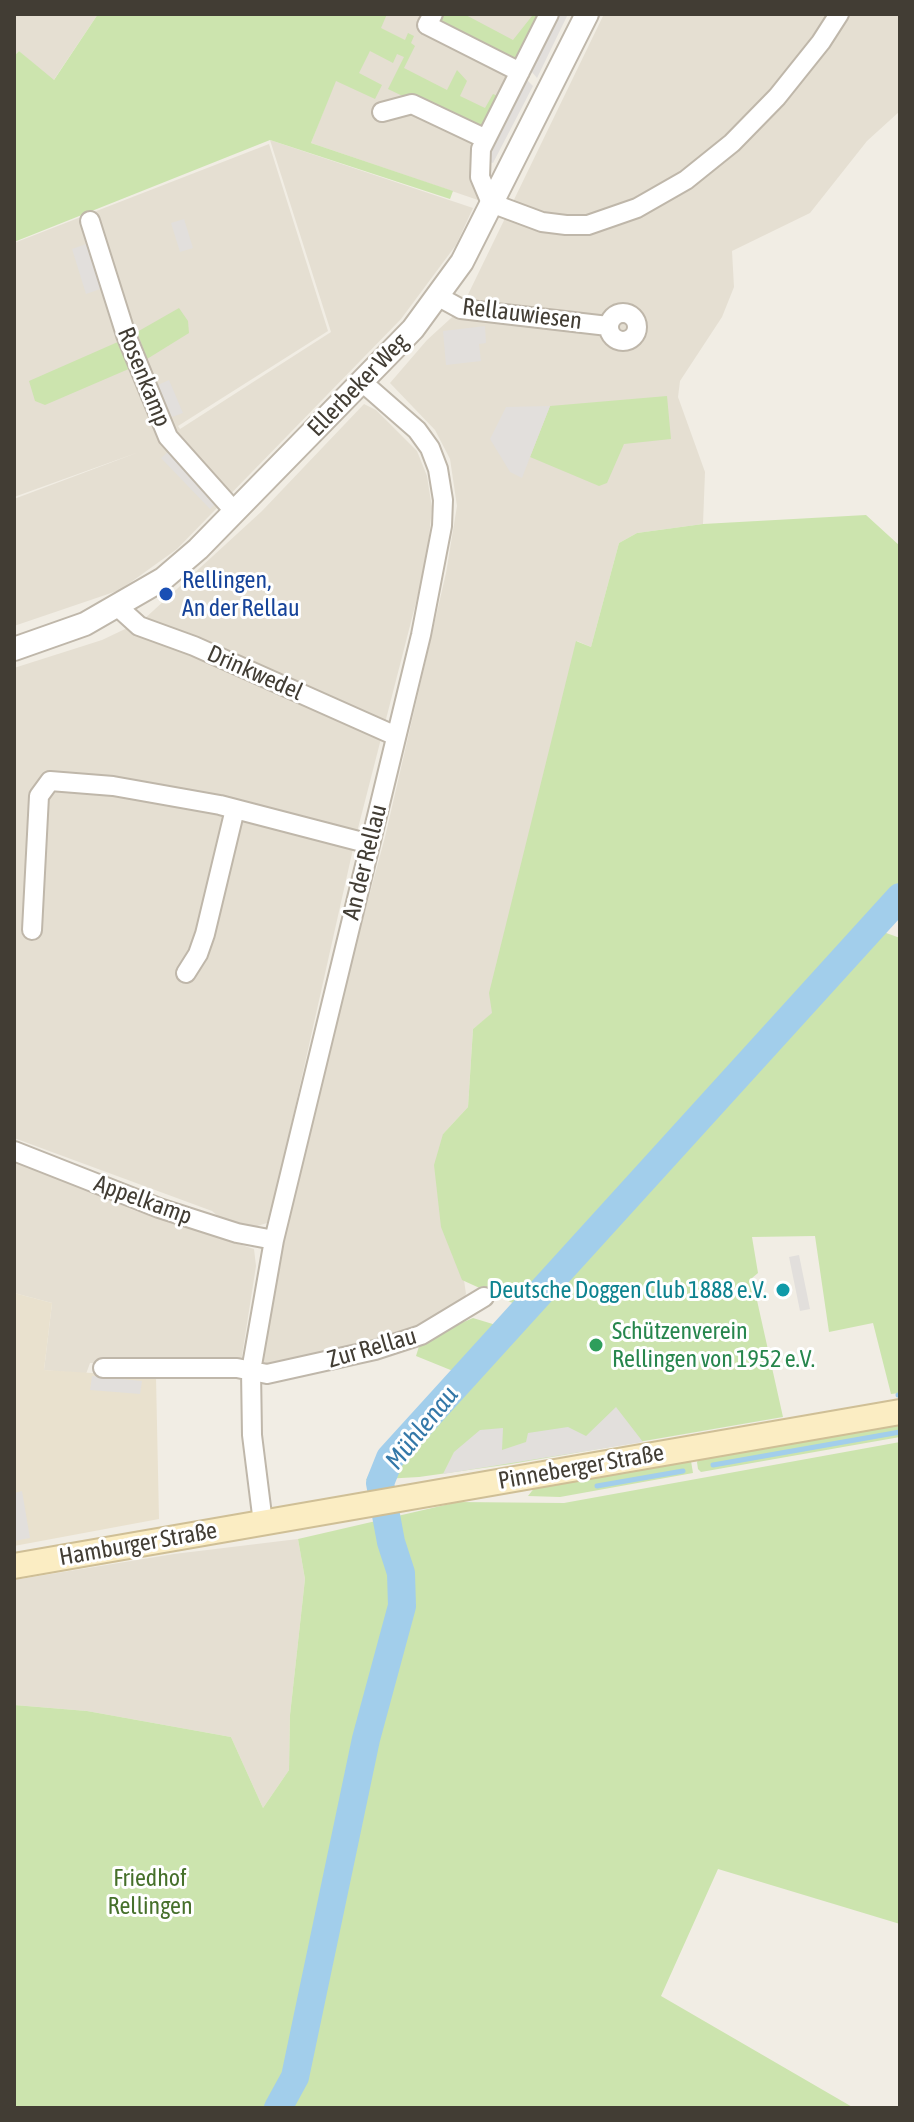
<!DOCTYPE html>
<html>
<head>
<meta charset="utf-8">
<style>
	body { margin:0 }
	#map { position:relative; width:914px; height:2122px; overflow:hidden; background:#f1ede4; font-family:"Asap Condensed",sans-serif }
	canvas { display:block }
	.frame { position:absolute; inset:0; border:16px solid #423d34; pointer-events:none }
</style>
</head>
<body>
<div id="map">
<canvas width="914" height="2122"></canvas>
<div class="frame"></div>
</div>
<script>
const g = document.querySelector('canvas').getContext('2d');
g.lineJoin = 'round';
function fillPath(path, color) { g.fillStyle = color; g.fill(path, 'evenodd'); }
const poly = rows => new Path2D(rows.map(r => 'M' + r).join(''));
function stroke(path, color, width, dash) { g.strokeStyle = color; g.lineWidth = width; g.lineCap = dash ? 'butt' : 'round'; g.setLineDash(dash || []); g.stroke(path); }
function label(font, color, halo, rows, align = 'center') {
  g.font = font + ' "Asap Condensed",sans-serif'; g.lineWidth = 6; g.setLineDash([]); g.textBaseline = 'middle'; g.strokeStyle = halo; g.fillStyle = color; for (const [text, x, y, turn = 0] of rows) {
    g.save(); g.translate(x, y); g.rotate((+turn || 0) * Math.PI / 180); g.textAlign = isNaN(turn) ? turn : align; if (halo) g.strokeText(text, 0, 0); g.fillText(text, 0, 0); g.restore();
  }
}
fillPath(poly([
	[14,14,98,14,53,81,19,51,14,56],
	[347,14,545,14,481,137,478,200,311,143,335,81],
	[604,14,900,14,900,111,867,141,810,213,732,251,734,287,722,317,680,381,678,397,705,472,703,524,637,533,619,543,591,647,577,641,492,1014,473,1029,468,1107,443,1134,466,1294,458,1309,392,1341,265,1366,259,1346,310,1115,385,837,446,573,457,506,450,459,435,430,390,383,427,340,461,309],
	[270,140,473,208,456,245,401,319,177,549,120,590,14,626,14,499,139,452,14,497,14,243,269,144,328,331,178,426,180,429,331,332],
	[364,404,376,410,417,451,427,476,432,508,429,537,423,575,355,840,272,1210,267,1223,254,1227,220,1218,212,1211,14,1138,14,668,102,640,142,621,262,511],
	[14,1158,133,1210,254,1249,256,1266,241,1362,90,1363,86,1374,44,1370,52,1303,14,1293],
	[298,1539,305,1579,290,1715,289,1770,263,1808,231,1737,87,1711,14,1705,14,1580,174,1554]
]), '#e5dfd2');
fillPath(poly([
	[14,1293,52,1303,44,1370,156,1377,159,1519,14,1546]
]), '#e9e1ce');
fillPath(poly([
	[98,14,387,14,381,28,405,40,408,33,414,36,411,43,415,46,404,68,447,90,457,70,467,81,460,96,485,108,493,94,502,98,486,128,475,131,388,89,404,57,397,54,393,63,370,51,359,73,382,85,375,99,336,81,311,143,453,191,450,199,270,140,14,242,14,56,19,51,54,80],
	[436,14,464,14,513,40,532,16,545,14,515,63,434,20],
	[179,308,188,321,189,333,147,359,137,332],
	[120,341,131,368,45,405,35,401,29,381],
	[667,396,671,439,624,444,607,483,599,486,530,457,550,406],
	[866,515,900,546,900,890,661,1145,671,1154,878,930,900,938,900,1393,891,1394,873,1323,829,1332,815,1236,752,1237,758,1273,752,1278,783,1417,511,1464,419,1477,366,1480,384,1445,453,1371,416,1356,421,1340,473,1318,496,1325,517,1305,462,1280,441,1227,434,1165,443,1134,468,1107,473,1029,492,1013,489,993,576,641,591,647,619,543,637,533,703,524],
	[900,1420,900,1437,701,1472,698,1469,697,1462,702,1454],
	[900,1442,900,1924,718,1869,661,1996,854,2108,14,2108,14,1705,87,1711,231,1737,263,1808,289,1770,290,1715,305,1579,298,1539,458,1502,564,1503],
	[686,1457,691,1461,693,1473,560,1497,528,1496,539,1482]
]), '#cce4ae');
fillPath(poly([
	[557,14,568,14,537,78,531,71,526,79,533,86,493,163,486,161,487,149],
	[184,219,193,248,180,252,171,223],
	[89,243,103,288,86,294,72,249],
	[485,326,486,343,479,344,481,361,446,365,443,331],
	[169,380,183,413,172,417,158,385],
	[550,406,530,457,522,478,510,472,490,439,506,407],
	[170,450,218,501,210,509,161,458],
	[799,1255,810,1309,800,1311,789,1257],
	[92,1376,142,1381,140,1394,90,1390],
	[616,1407,643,1442,443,1474,454,1452,480,1430,503,1428,502,1450,526,1442,528,1433,568,1427,586,1436],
	[22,1491,30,1538,14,1541,14,1493]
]), '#e2dfdc');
stroke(poly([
	[898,1395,900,1395],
	[713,1465,900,1432],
	[597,1486,683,1471],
	[388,1528,398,1525]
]), '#a2ceeb', 5);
stroke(poly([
	[278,2108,295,2077,366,1739,402,1606,401,1573,391,1542,380,1483,390,1458,900,897]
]), '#a2ceeb', 28);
const minor = poly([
	[433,14,427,25,520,72],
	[549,14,481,149,480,177,491,203,542,222,566,225,588,225,637,208,686,180,732,143,777,97,821,42,839,14],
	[382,112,412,104,486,139],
	[90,221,126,335,168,437,235,512],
	[439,297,461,309,608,326],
	'609 327a14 14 0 1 1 28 0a14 14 0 1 1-28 0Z',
	[118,607,139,626,194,646,396,736],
	[32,930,39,796,50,781,113,786,220,805,370,844],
	[186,973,198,954,205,934,235,809],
	[14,1151,159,1208,237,1233,274,1240],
	[103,1368,237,1368,267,1374,375,1350,421,1335,484,1297],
	[263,1523,252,1435,251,1371,274,1240,421,635,442,526,443,500,438,469,430,448,417,430,361,381]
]);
const tertiary = poly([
	[14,649,85,624,163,579,198,549,413,329,462,262,587,14]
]);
const secondary = poly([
	[14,1566,900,1412]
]);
stroke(minor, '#bfb7aa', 22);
stroke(tertiary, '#bfb7aa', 26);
stroke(secondary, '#cfbf96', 28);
stroke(minor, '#fff', 18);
stroke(tertiary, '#fff', 22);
stroke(secondary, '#fbedc3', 24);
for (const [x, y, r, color] of [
	[166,594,8,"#1a4fb4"],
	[783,1290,8,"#0f9aa8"],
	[596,1345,8,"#2e9e5b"]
]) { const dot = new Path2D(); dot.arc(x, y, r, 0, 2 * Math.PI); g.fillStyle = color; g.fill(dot); stroke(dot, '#fff', 3); }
label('24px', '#423d34', '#fff', [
	["Rellauwiesen",522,314,7],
	["Rosenkamp",144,377,68],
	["Ellerbeker Weg",358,385,-46],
	["Drinkwedel",255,673,24],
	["An der Rellau",365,862,-76],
	["Appelkamp",143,1200,20],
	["Zur Rellau",372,1348,-16],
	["Pinneberger Straße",581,1467,-10],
	["Hamburger Straße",138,1544,-10]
]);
label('24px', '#164399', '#fff', [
	["Rellingen,",182,580],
	["An der Rellau",182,608]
], 'left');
label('24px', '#0d838f', '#fff', [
	["Deutsche Doggen Club 1888 e.V.",767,1290]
], 'right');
label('24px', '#27864d', '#fff', [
	["Schützenverein",612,1331],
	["Rellingen von 1952 e.V.",612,1359]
], 'left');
label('24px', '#46702b', '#fff', [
	["Friedhof",150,1878],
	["Rellingen",150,1906]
]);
label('italic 26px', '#3478a8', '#fff', [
	["Mühlenau",422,1428,-51]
]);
</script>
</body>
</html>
